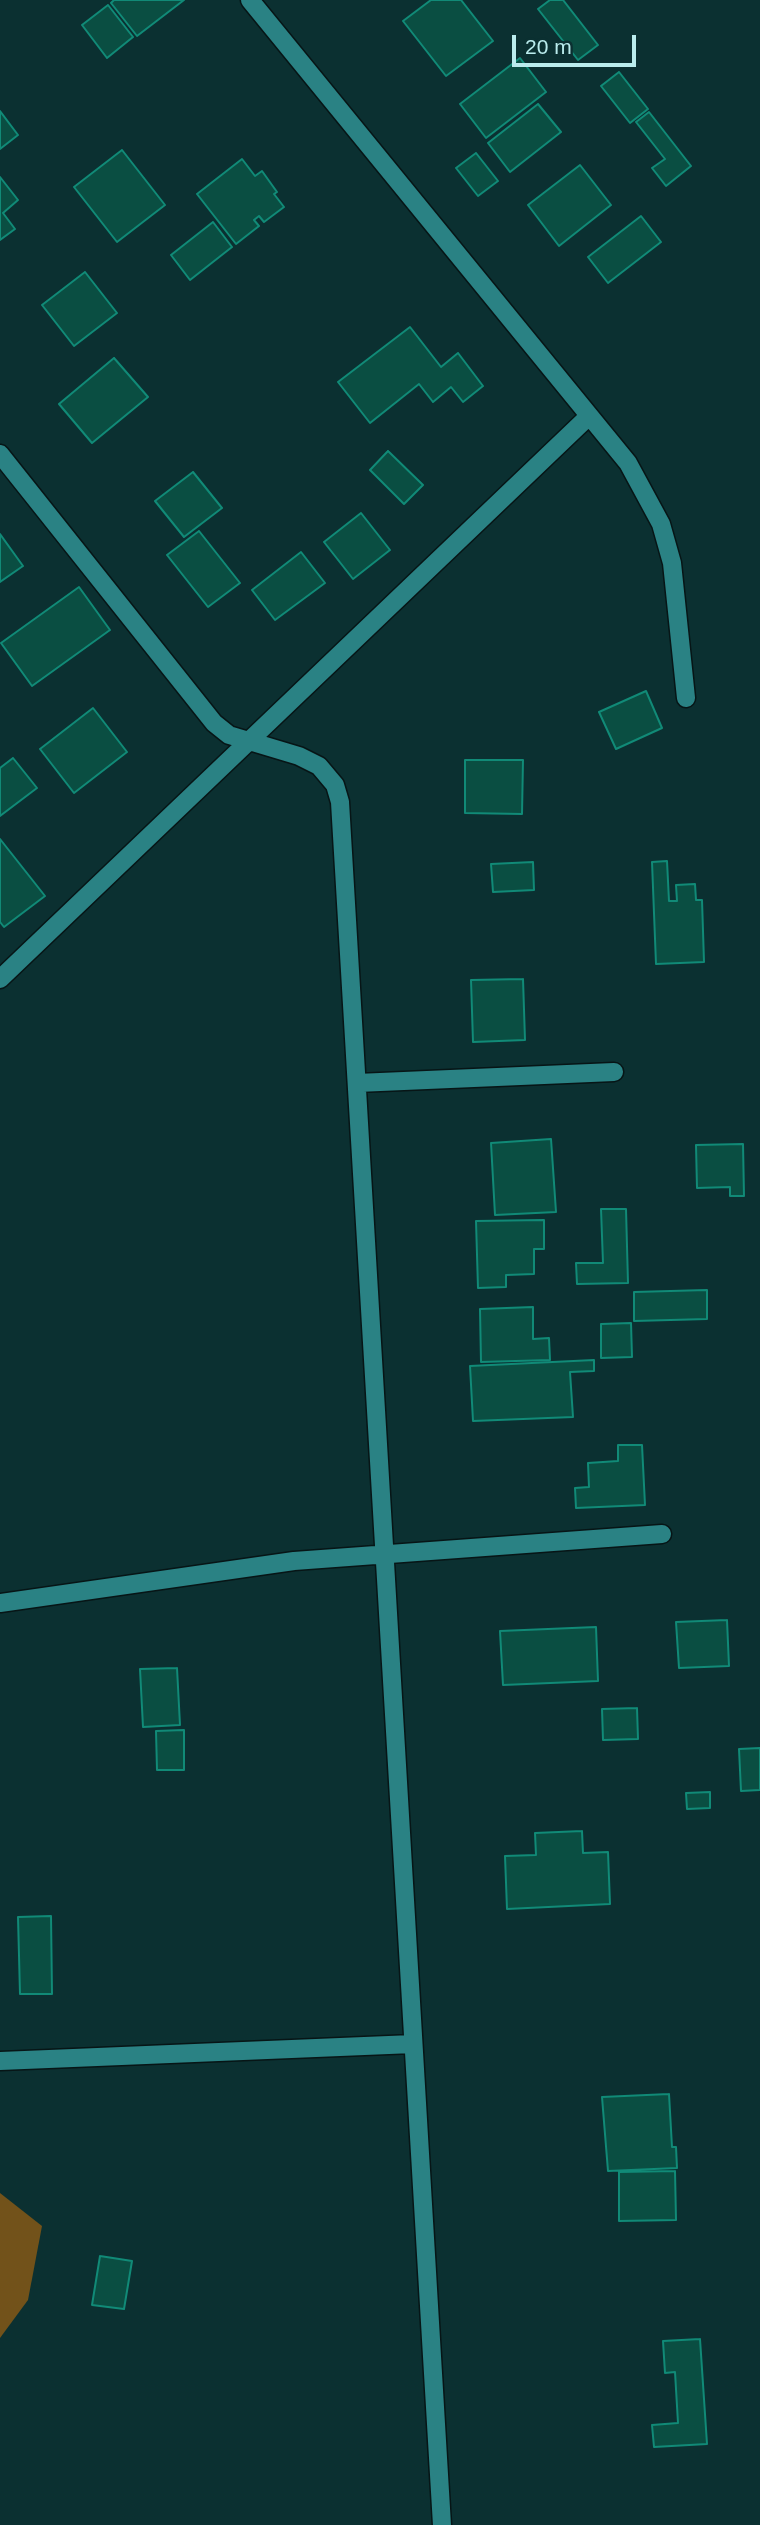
<!DOCTYPE html>
<html>
<head>
<meta charset="utf-8">
<style>
	body { margin:0 }
	#map { position:relative; width:760px; height:2525px; overflow:hidden; background:#0b3031; font-family:Helvetica,sans-serif }
	canvas { display:block }
	.scale { position:absolute; left:512px; top:35px; width:124px; height:32px; box-sizing:border-box; border:4px solid #baeced; border-top:0; padding-left:9px; font-size:21px; line-height:24px; white-space:nowrap; color:#baeced; -webkit-text-stroke:5px #0b3031; paint-order:stroke }
</style>
</head>
<body>
<div id="map">
<canvas width="760" height="2525"></canvas>
<div class="scale">20 m</div>
</div>
<script>
const g = document.querySelector('canvas').getContext('2d');
g.lineJoin = 'round';
function fillPath(path, color) { g.fillStyle = color; g.fill(path, 'evenodd'); }
const poly = rows => new Path2D(rows.map(r => 'M' + r).join(''));
function stroke(path, color, width, dash) { g.strokeStyle = color; g.lineWidth = width; g.lineCap = dash ? 'butt' : 'round'; g.setLineDash(dash || []); g.stroke(path); }
fillPath(poly([
	[0,2193,42,2226,28,2300,0,2338]
]), '#72521a');
const building = poly([
	[114,0,184,0,137,36,111,3,114,0],
	[431,0,461,0,493,41,446,76,403,21,431,0],
	[550,0,563,0,598,45,578,60,538,9,550,0],
	[108,5,133,37,107,58,82,25,108,5],
	[520,58,546,92,486,138,460,104,520,58],
	[619,72,648,109,630,123,601,86,619,72],
	[538,104,561,132,510,172,488,143,538,104],
	[0,111,18,135,0,149,0,111],
	[649,112,691,166,666,186,652,168,665,159,636,122,649,112],
	[122,150,165,205,117,242,74,187,122,150],
	[476,153,498,181,478,196,456,168,476,153],
	[242,159,255,176,262,171,277,192,274,194,284,207,264,222,259,216,254,220,259,226,236,244,197,194,242,159],
	[580,165,611,205,559,246,528,205,580,165],
	[0,177,18,200,3,213,15,229,0,240,0,177],
	[641,216,661,242,608,283,588,257,641,216],
	[213,222,232,247,190,280,171,255,213,222],
	[85,272,117,313,74,346,42,305,85,272],
	[410,327,441,367,458,353,483,386,463,402,451,387,433,402,419,384,370,423,338,382,410,327],
	[114,358,148,397,92,443,59,404,114,358],
	[388,451,423,485,404,504,370,470,388,451],
	[193,472,222,508,184,537,155,501,193,472],
	[361,513,390,550,353,579,324,542,361,513],
	[199,531,240,583,208,607,167,555,199,531],
	[0,534,23,566,0,582,0,534],
	[301,552,325,583,275,620,252,590,301,552],
	[79,587,110,630,32,686,1,643,79,587],
	[646,691,662,728,616,749,599,712,646,691],
	[93,708,127,752,74,793,40,749,93,708],
	[13,758,37,788,0,816,0,768,13,758],
	[465,760,523,760,522,814,465,813,465,760],
	[0,839,45,896,4,927,0,922,0,839],
	[667,861,669,901,677,901,676,885,695,884,696,900,702,900,704,962,656,964,652,862,667,861],
	[533,862,534,890,493,892,491,864,533,862],
	[523,979,525,1040,473,1042,471,980,523,979],
	[551,1139,556,1212,495,1215,491,1143,551,1139],
	[743,1144,744,1196,730,1196,730,1187,697,1188,696,1145,743,1144],
	[601,1209,626,1209,628,1283,577,1284,576,1263,603,1263,601,1209],
	[544,1220,544,1249,534,1249,534,1274,506,1275,506,1287,478,1288,476,1221,544,1220],
	[707,1290,707,1319,634,1321,634,1292,707,1290],
	[533,1307,533,1339,549,1338,550,1360,481,1362,480,1309,533,1307],
	[631,1323,632,1357,601,1358,601,1324,631,1323],
	[594,1360,594,1371,570,1372,573,1417,473,1421,470,1366,594,1360],
	[618,1445,642,1445,645,1505,576,1508,575,1488,589,1487,588,1463,618,1461,618,1445],
	[727,1620,729,1666,679,1668,676,1622,727,1620],
	[596,1627,598,1681,503,1685,500,1631,596,1627],
	[177,1668,180,1725,143,1727,140,1669,177,1668],
	[637,1708,638,1739,603,1740,602,1709,637,1708],
	[184,1730,184,1770,157,1770,156,1731,184,1730],
	[760,1748,760,1790,741,1791,739,1749,760,1748],
	[710,1792,710,1808,687,1809,686,1793,710,1792],
	[582,1831,583,1853,608,1852,610,1904,507,1909,505,1856,536,1855,535,1833,582,1831],
	[51,1916,52,1994,20,1994,18,1917,51,1916],
	[669,2094,672,2147,676,2147,677,2168,608,2171,602,2097,669,2094],
	[675,2171,676,2220,619,2221,619,2172,675,2171],
	[100,2256,132,2261,124,2309,92,2305,100,2256],
	[700,2339,707,2444,654,2447,652,2425,678,2423,675,2372,665,2373,663,2341,700,2339]
]);
fillPath(building, '#0a4e42');
stroke(building, '#118a77', 2);
const minor = poly([
	[250,0,628,463,661,524,672,563,686,698],
	[0,454,214,723,229,735,299,756,319,766,335,785,340,802,442,2525],
	[0,979,589,416],
	[357,1083,614,1072],
	[0,1603,294,1561,662,1534],
	[0,2061,413,2044]
]);
stroke(minor, '#071516', 21);
stroke(minor, '#2a8284', 18);
</script>
</body>
</html>
